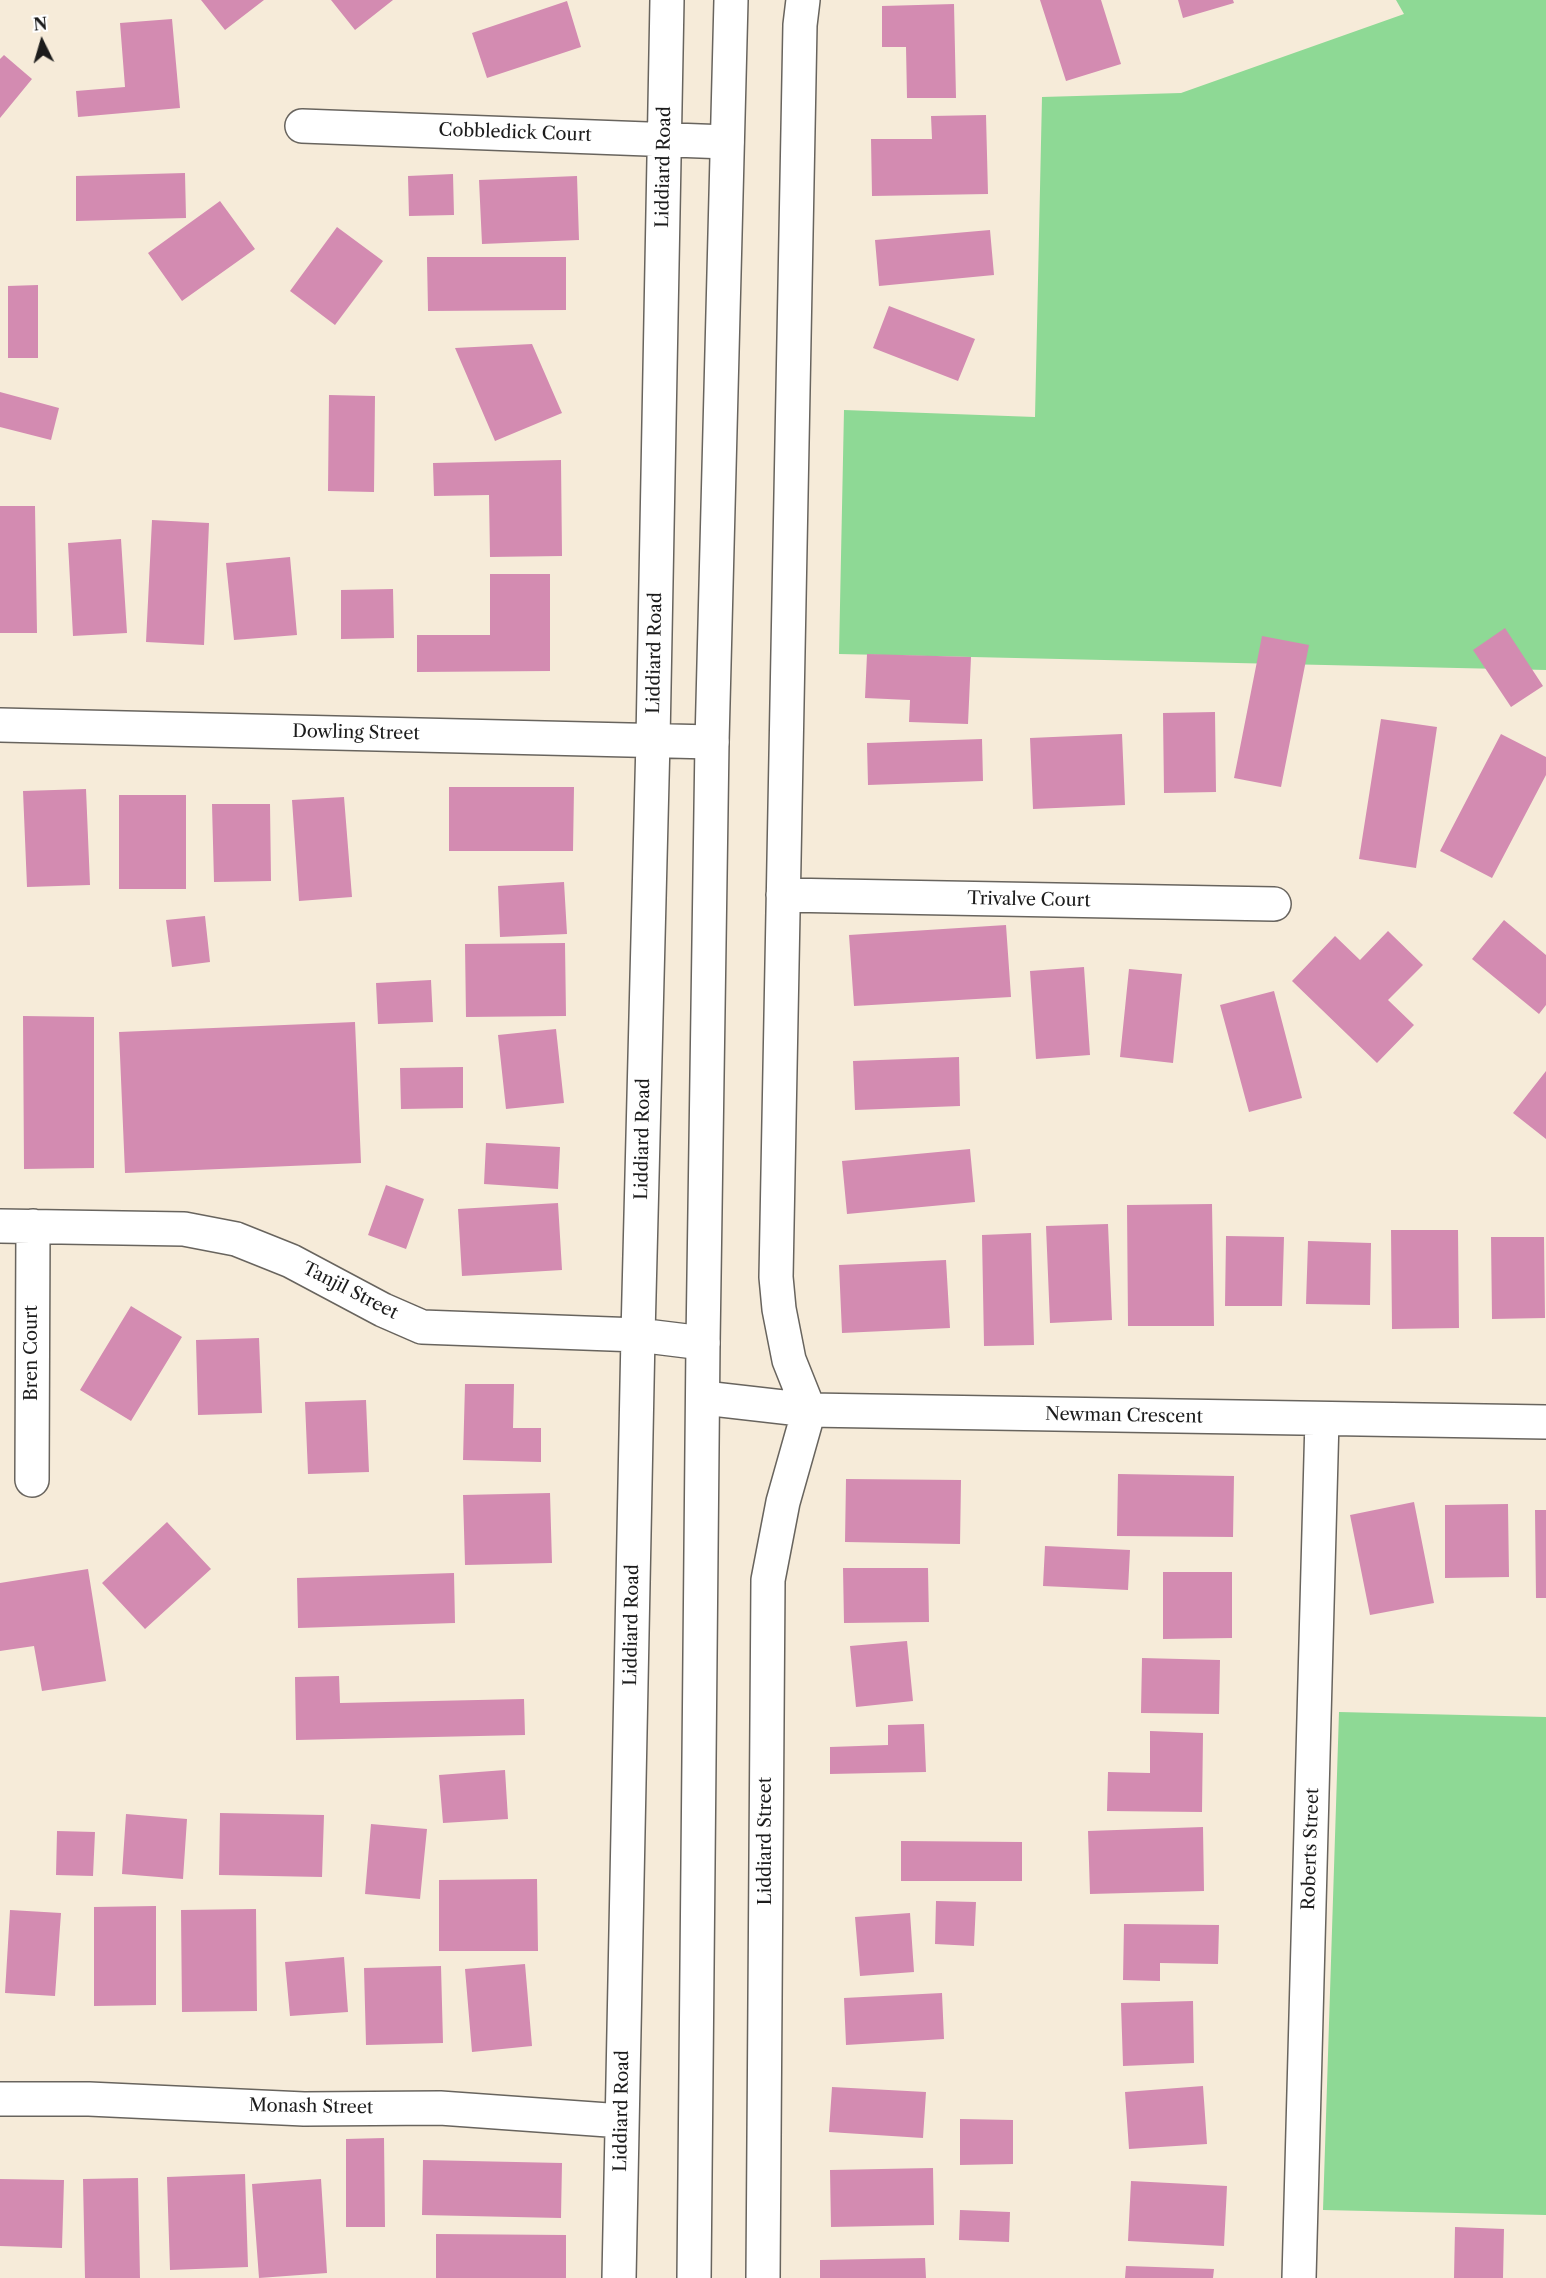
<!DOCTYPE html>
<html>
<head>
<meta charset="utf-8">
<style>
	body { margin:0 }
	#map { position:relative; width:1546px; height:2278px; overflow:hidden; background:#f6ebd9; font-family:"Libre Caslon Text",serif }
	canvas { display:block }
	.north { position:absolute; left:12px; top:12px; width:60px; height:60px; -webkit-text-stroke:4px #fff; paint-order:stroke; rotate:355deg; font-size:16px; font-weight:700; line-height:24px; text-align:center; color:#1c1c1c }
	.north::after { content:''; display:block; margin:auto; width:21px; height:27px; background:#1c1c1c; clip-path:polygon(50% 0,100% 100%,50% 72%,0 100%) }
</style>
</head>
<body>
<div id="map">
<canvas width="1546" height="2278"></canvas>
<div class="north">N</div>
</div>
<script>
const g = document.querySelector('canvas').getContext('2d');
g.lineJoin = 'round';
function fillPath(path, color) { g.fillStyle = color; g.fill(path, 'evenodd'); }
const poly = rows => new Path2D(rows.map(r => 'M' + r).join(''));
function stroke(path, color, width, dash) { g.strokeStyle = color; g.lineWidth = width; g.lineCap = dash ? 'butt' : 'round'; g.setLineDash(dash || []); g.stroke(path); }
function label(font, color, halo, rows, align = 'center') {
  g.font = font + ' "Libre Caslon Text",serif'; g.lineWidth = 5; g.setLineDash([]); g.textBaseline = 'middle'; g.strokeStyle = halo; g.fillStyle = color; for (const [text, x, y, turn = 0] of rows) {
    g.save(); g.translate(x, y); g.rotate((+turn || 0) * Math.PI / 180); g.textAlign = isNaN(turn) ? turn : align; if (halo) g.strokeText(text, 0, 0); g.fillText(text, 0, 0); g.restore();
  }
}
fillPath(poly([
	[1396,0,1546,0,1546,670,839,654,844,410,1035,417,1042,97,1181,93,1404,14],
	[1339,1712,1546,1717,1546,2215,1323,2210]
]), '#8ed995');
fillPath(poly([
	[201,0,264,0,225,30],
	[331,0,393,0,355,30],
	[1040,0,1101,0,1121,64,1066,81],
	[1178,0,1233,0,1234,3,1183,18],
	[567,1,581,47,487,78,472,33],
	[954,4,956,98,907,98,906,47,882,47,882,6],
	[172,19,180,108,78,117,76,91,125,87,120,23],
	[4,55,32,79,0,118,0,59],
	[986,115,988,194,872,196,871,139,932,139,931,116],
	[185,173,186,218,76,221,76,176],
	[453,174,454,215,409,216,408,176],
	[577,176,579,240,482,244,479,180],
	[220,201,255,249,182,301,148,253],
	[337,227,383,261,335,325,290,291],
	[990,230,994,275,879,286,875,240],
	[427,257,566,257,566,310,428,311],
	[38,285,38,358,8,358,8,286],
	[889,306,975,339,958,381,873,348],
	[532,344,562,413,495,441,455,348],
	[0,392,59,408,51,440,0,427],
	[329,395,375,396,374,492,328,491],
	[561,460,562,556,490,557,489,495,434,496,433,463],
	[0,506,35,506,37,633,0,633],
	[152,520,209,523,204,645,146,642],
	[121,539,127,633,73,636,68,543],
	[290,557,297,635,234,640,226,563],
	[490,574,550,574,550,671,417,672,417,635,490,635],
	[393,589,394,638,341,639,341,590],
	[1505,628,1543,686,1511,707,1473,650],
	[1262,636,1309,645,1281,787,1234,778],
	[867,654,971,657,968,724,909,722,910,700,865,698],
	[1215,712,1216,792,1164,793,1163,713],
	[1381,719,1437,727,1416,868,1359,859],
	[1122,734,1125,805,1033,809,1030,738],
	[1501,734,1546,757,1546,775,1492,878,1440,851],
	[982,739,983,781,868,785,867,743],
	[449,787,574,787,573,851,449,851],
	[86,789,90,885,27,887,23,791],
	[119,795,186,795,186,889,119,889],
	[344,797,352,897,299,901,292,800],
	[212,804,270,804,271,881,214,882],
	[564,882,567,934,500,937,498,886],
	[205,916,210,962,172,967,166,920],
	[1504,920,1546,955,1546,1005,1539,1014,1472,959],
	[1006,925,1011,997,854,1006,849,935],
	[1388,931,1423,965,1388,1000,1414,1025,1377,1063,1292,981,1335,936,1360,960],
	[565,943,566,1016,466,1017,465,944],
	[1084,967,1090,1055,1036,1059,1030,971],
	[1129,969,1182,974,1173,1063,1120,1057],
	[431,980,433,1022,378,1024,376,983],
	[1274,991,1302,1098,1249,1112,1220,1005],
	[23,1016,94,1017,94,1168,24,1169],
	[355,1022,361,1163,125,1173,119,1032],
	[556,1029,564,1103,506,1109,498,1035],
	[959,1057,960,1106,855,1110,853,1061],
	[463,1067,463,1108,401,1109,400,1068],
	[1546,1071,1546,1139,1513,1113],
	[486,1143,560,1147,558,1189,484,1184],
	[970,1149,975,1202,847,1214,842,1161],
	[386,1185,424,1199,406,1249,368,1235],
	[558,1203,562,1270,462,1276,458,1209],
	[1212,1204,1214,1326,1128,1326,1127,1205],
	[1108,1224,1112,1320,1050,1323,1046,1226],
	[1391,1230,1458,1230,1459,1328,1392,1329],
	[1031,1233,1034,1345,984,1346,982,1235],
	[1226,1236,1284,1237,1282,1306,1225,1306],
	[1491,1237,1544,1237,1545,1318,1492,1319],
	[1308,1241,1371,1243,1370,1305,1306,1304],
	[946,1260,950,1328,842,1333,839,1265],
	[131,1306,182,1337,131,1421,80,1390],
	[259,1338,262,1413,198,1415,196,1340],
	[465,1384,514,1384,513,1428,541,1428,541,1462,463,1460],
	[366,1400,369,1472,308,1474,305,1402],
	[1118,1474,1234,1476,1233,1537,1117,1536],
	[846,1479,961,1480,960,1544,845,1542],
	[550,1493,552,1563,465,1565,463,1495],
	[1414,1502,1434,1603,1370,1615,1350,1515],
	[1508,1504,1509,1577,1445,1578,1445,1505],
	[1535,1510,1546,1510,1546,1598,1536,1598],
	[167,1522,211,1569,145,1629,102,1583],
	[1045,1546,1130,1550,1128,1590,1043,1586],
	[843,1568,928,1568,929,1622,844,1623],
	[88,1569,106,1681,42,1691,34,1646,0,1651,0,1583],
	[1163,1572,1232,1572,1232,1638,1163,1639],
	[454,1573,455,1623,298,1628,297,1578],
	[907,1641,913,1701,856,1707,850,1646],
	[1142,1658,1220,1660,1219,1714,1141,1713],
	[339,1676,340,1703,524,1699,525,1735,296,1740,295,1677],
	[924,1724,926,1772,830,1774,830,1747,888,1745,888,1725],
	[1150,1731,1203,1733,1202,1812,1107,1811,1108,1772,1150,1773],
	[505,1770,508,1819,443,1823,439,1775],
	[220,1813,324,1815,322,1877,219,1875],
	[126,1814,187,1819,183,1879,122,1874],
	[371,1824,427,1829,420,1899,365,1894],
	[1203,1827,1204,1891,1090,1894,1088,1831],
	[57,1831,95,1832,93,1876,56,1875],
	[901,1841,1022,1842,1022,1881,901,1881],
	[537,1879,538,1951,439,1951,439,1880],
	[936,1901,976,1902,974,1946,935,1944],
	[156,1906,156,2005,94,2006,94,1907],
	[256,1909,257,2011,182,2012,181,1910],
	[10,1910,61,1913,55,1996,5,1993],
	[910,1913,914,1972,860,1976,855,1917],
	[1124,1924,1219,1925,1218,1964,1160,1963,1160,1981,1123,1980],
	[344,1957,348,2012,290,2016,285,1962],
	[525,1964,532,2046,472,2052,465,1969],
	[441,1966,443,2043,366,2045,364,1968],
	[942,1993,944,2039,846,2045,844,1998],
	[1193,2001,1194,2063,1123,2066,1121,2003],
	[1203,2086,1207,2144,1129,2149,1125,2092],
	[832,2087,926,2092,923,2138,829,2132],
	[960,2119,1013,2120,1013,2164,960,2165],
	[384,2138,385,2227,346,2227,346,2139],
	[423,2160,562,2163,561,2218,422,2215],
	[933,2168,934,2225,831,2227,830,2170],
	[245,2174,248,2267,170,2270,167,2177],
	[138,2178,140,2278,85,2278,83,2179],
	[0,2179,64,2180,62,2248,0,2246],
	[321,2179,327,2273,259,2278,252,2184],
	[1131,2181,1227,2186,1224,2246,1128,2241],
	[960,2210,1010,2212,1009,2242,959,2240],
	[1455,2227,1504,2229,1503,2278,1454,2278],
	[436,2234,566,2235,566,2278,436,2278],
	[925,2258,926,2278,820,2278,820,2260],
	[1126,2266,1214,2269,1213,2278,1125,2278]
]), '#d38bb1');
const minor = poly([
	[302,126,727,142],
	[0,725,712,742],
	[783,895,1274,904],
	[0,1226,184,1229,236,1239,291,1261,383,1310,422,1327,638,1335,703,1343],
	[704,1398,809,1410,1546,1422],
	[32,1480,33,1226],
	[0,2099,89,2099,304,2109,440,2108,622,2121],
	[619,2278,638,1335,653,740,667,0],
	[763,2278,768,1580,783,1502,809,1410,789,1360,779,1309,776,1277,800,25,803,0],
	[1299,2278,1322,1419]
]);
const tertiary = poly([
	[694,2278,703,1343,712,742,731,0]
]);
stroke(minor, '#68645e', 36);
stroke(tertiary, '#68645e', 36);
stroke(minor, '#fff', 33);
stroke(tertiary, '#fff', 33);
label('18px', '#1c1c1c', '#fff', [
	["Cobbledick Court",515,133,2],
	["Liddiard Road",664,167,-89],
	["Liddiard Road",655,653,-89],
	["Dowling Street",356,733,1],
	["Trivalve Court",1029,900,1],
	["Liddiard Road",643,1139,-89],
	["Tanjil Street",350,1291,27],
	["Bren Court",32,1353,-90],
	["Newman Crescent",1124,1416,1],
	["Liddiard Road",632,1625,-89],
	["Liddiard Street",766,1841,-90],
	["Roberts Street",1311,1849,-88],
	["Monash Street",311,2107,1],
	["Liddiard Road",622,2111,-89]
]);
</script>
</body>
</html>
